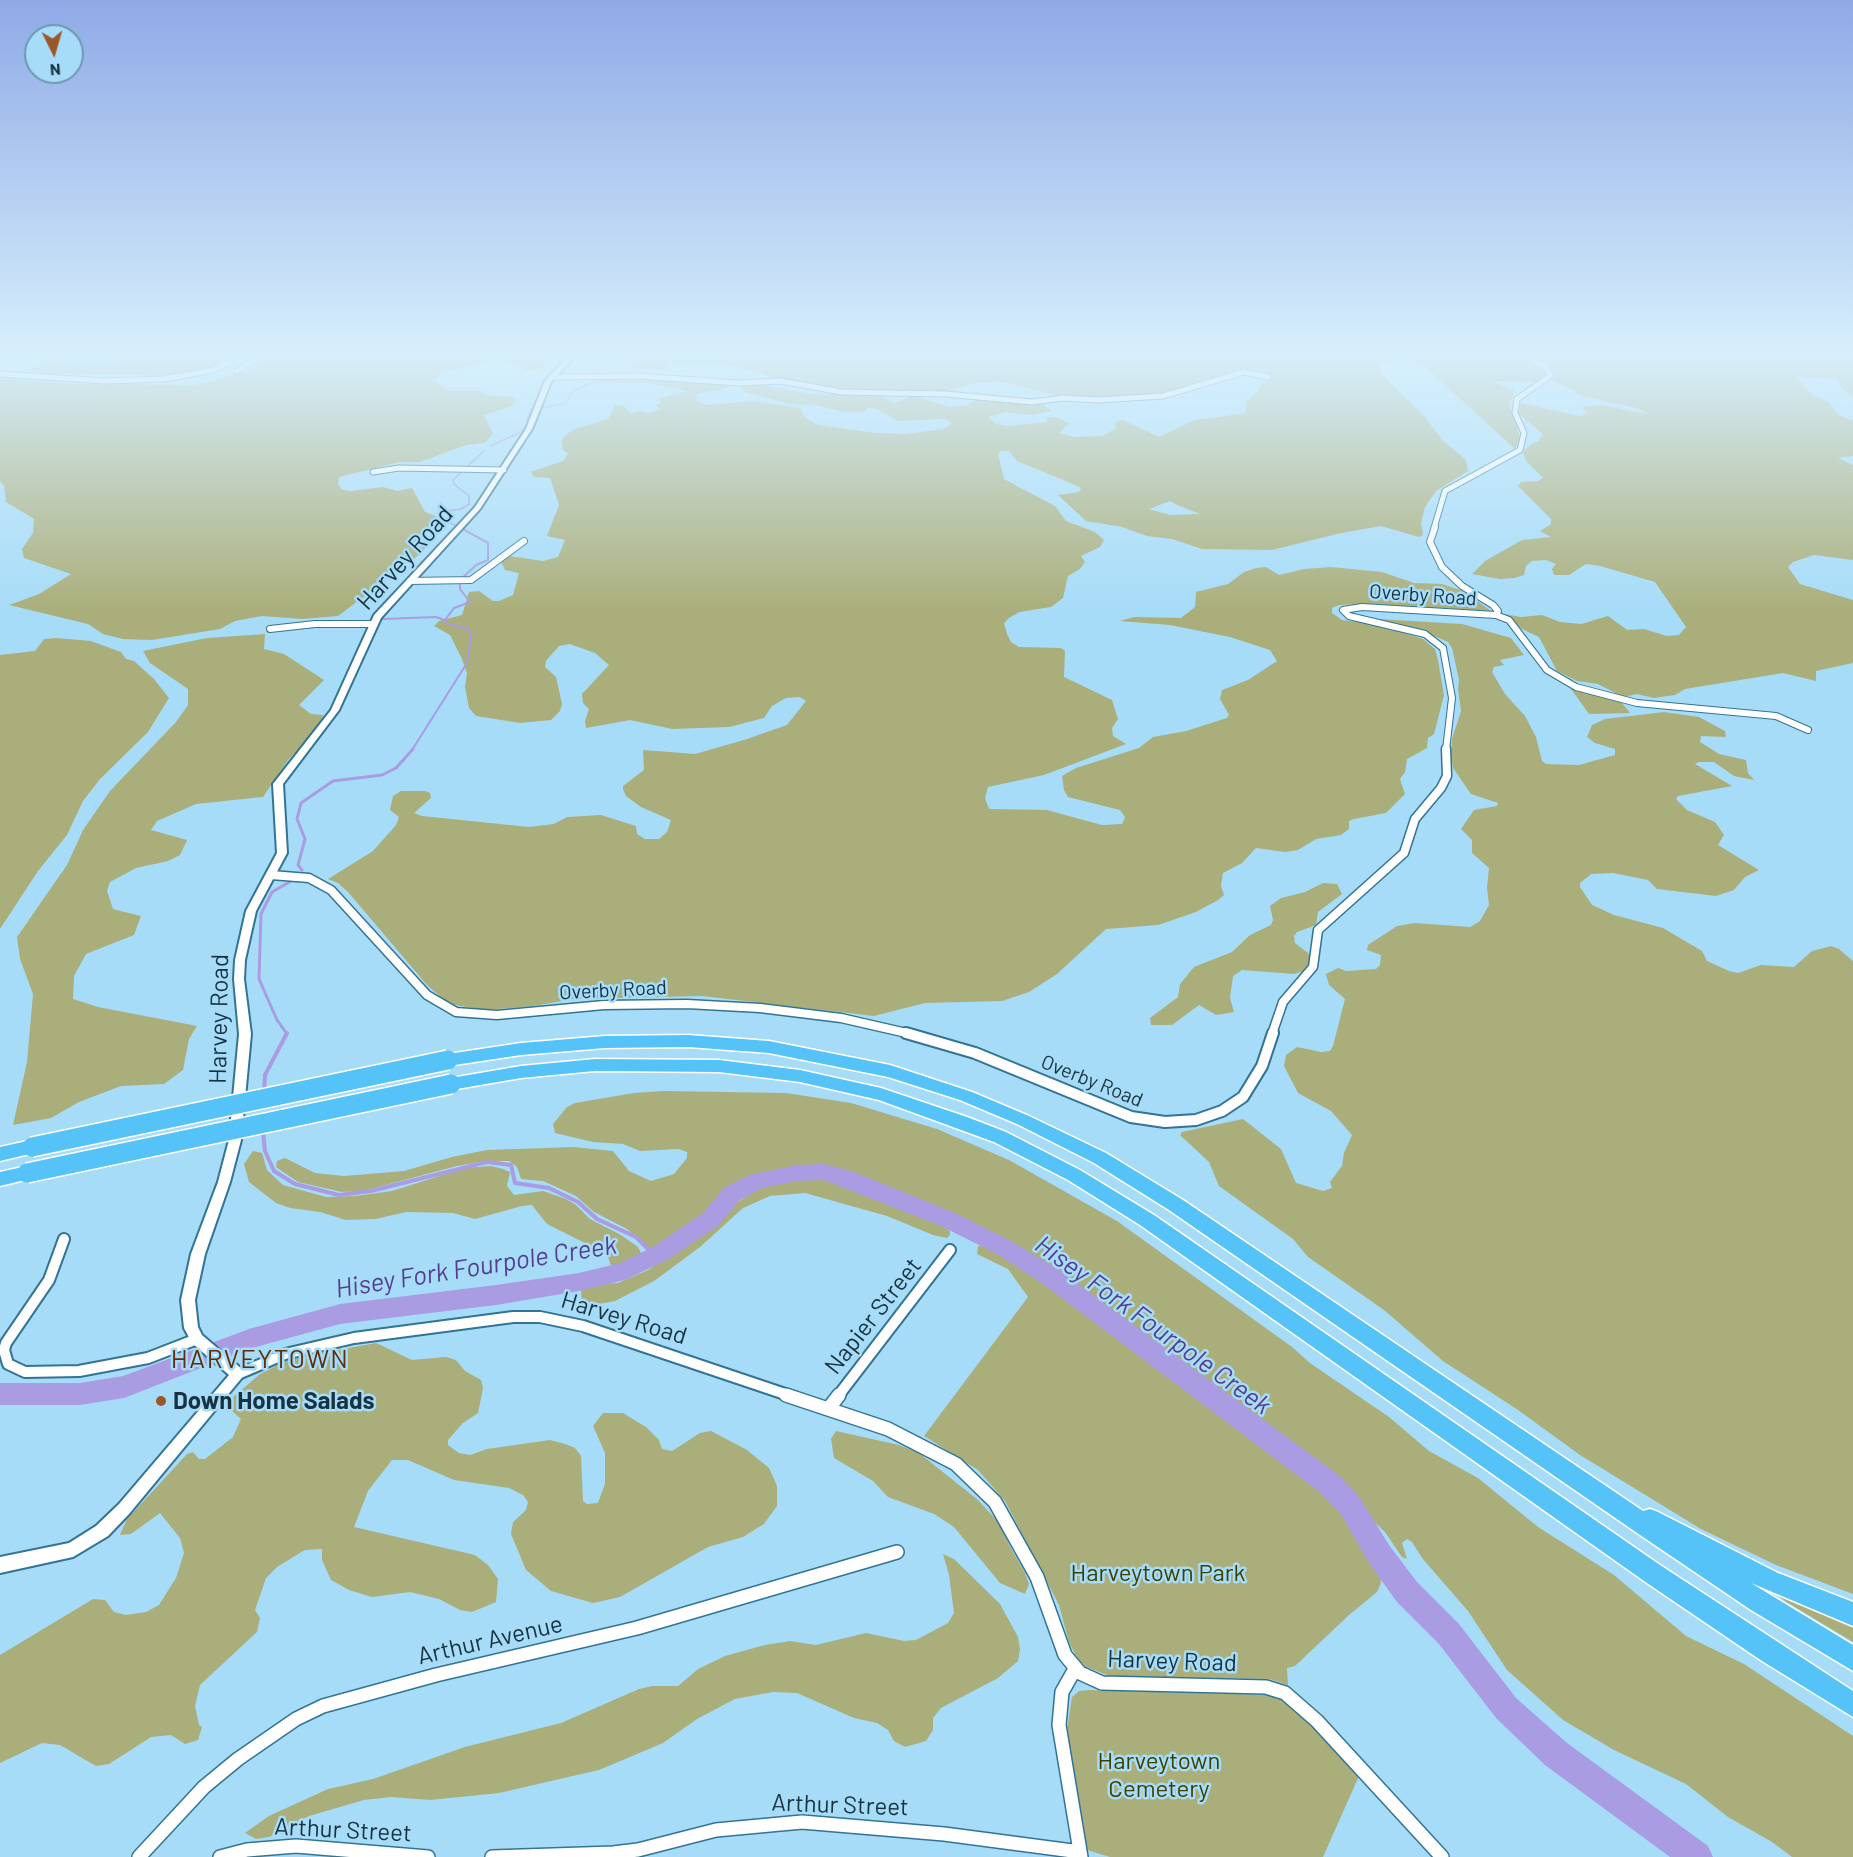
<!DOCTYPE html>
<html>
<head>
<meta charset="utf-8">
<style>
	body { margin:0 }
	#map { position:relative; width:1853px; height:1857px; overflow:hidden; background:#a7dcf8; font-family:Barlow,sans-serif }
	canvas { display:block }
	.north { position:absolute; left:24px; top:24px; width:60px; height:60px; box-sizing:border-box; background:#a7dcf8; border:2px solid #6d98af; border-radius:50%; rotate:175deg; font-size:16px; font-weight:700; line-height:24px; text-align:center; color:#173341 }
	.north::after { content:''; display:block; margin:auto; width:21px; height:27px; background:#9b5729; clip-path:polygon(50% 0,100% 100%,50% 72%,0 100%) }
</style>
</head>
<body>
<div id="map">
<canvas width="1853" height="1857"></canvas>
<div class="north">N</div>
</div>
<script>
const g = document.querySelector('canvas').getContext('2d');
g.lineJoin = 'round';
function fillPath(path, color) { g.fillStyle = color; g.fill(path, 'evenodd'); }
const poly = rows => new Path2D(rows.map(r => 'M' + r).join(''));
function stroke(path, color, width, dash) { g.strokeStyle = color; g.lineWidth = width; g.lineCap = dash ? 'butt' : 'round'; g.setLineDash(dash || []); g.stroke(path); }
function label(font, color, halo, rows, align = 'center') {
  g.font = font + ' Barlow,sans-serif'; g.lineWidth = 5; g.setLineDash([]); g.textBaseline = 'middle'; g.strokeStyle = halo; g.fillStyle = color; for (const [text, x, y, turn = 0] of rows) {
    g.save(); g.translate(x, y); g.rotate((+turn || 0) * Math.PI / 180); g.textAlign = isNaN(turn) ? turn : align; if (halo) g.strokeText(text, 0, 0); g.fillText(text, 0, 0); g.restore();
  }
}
fillPath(poly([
	[117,353,232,353,212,368,165,377,133,374,48,374,29,371,41,363,39,360,57,361,67,365,118,364,120,359],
	[272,353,553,353,553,356,548,358,543,368,536,370,527,371,517,364,494,361,441,372,435,381,449,391,482,391,484,395,514,397,516,400,513,406,484,415,493,434,484,443,466,445,420,462,399,462,339,477,338,484,342,490,352,491,383,487,397,491,412,488,425,512,436,516,437,522,423,531,428,541,424,550,415,558,393,568,390,577,338,616,302,619,262,616,235,621,220,629,152,640,123,639,103,634,88,624,9,605,39,594,71,574,24,558,22,549,33,533,34,519,6,502,4,486,0,481,0,379,73,384,195,385,246,372],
	[635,353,1519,353,1543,368,1546,375,1536,382,1491,381,1514,390,1513,398,1509,402,1520,438,1515,449,1420,362,1395,360,1381,365,1381,374,1425,417,1443,441,1466,460,1468,471,1436,491,1425,507,1421,523,1423,535,1419,537,1381,526,1341,533,1272,550,1202,549,1172,539,1147,536,1122,527,1086,521,1058,495,1078,492,1081,489,1080,487,1017,461,1009,451,1001,451,998,454,1004,479,1055,506,1066,521,1095,532,1104,540,1100,547,1081,556,1085,562,1080,569,1068,576,1063,598,1051,607,1019,612,1009,618,1004,623,1007,634,1011,642,1019,647,1061,648,1065,651,1064,677,1112,700,1118,719,1112,728,1113,736,1126,744,1044,775,988,787,985,798,989,809,1047,810,1102,825,1122,824,1125,817,1120,810,1068,797,1064,790,1062,776,1076,768,1139,748,1153,737,1186,731,1227,718,1229,715,1220,699,1222,690,1248,680,1277,661,1270,650,1230,637,1170,625,1120,621,1134,617,1181,618,1195,607,1196,592,1228,584,1244,572,1256,568,1266,567,1279,575,1304,569,1331,567,1382,572,1414,583,1442,584,1463,591,1491,611,1359,604,1339,605,1332,608,1332,613,1342,620,1380,625,1423,639,1435,649,1438,660,1444,695,1434,734,1428,738,1427,748,1407,759,1405,772,1400,779,1405,794,1386,813,1354,819,1349,821,1349,829,1341,835,1316,839,1298,850,1285,852,1256,848,1242,863,1223,873,1221,886,1224,895,1218,900,1196,912,1158,925,1106,929,1057,974,1029,992,1002,1001,925,1003,874,1016,702,996,573,999,533,1006,486,1010,449,1004,427,985,348,892,338,883,328,879,373,851,396,825,399,817,390,810,393,796,401,791,425,791,430,793,431,798,414,813,422,816,529,827,554,824,567,817,601,815,636,826,637,834,645,839,659,839,667,832,671,820,641,807,626,796,623,789,623,786,644,770,643,750,695,754,744,740,787,725,806,701,800,697,786,698,772,706,764,718,729,727,672,729,630,720,586,728,585,721,589,709,583,703,582,694,609,665,595,653,570,644,559,646,546,661,545,667,556,677,562,704,560,711,551,720,520,723,476,716,469,708,465,687,467,673,462,659,450,635,434,626,439,621,462,615,469,592,479,591,493,601,499,601,513,595,519,573,505,570,501,562,509,556,543,561,558,557,565,540,547,536,559,505,550,478,534,477,531,472,563,461,568,454,563,450,561,440,572,430,608,419,615,405,624,406,630,413,638,411,651,413,660,409,656,405,660,403,660,398,688,391,648,383,591,383,648,380,726,384,728,387,723,389,697,394,696,400,705,405,753,401,800,408,804,416,817,425,876,433,905,434,944,429,952,423,945,419,898,421,876,408,868,408,864,412,843,412,815,405,790,404,745,392,740,386,760,385,812,394,878,395,894,403,909,397,917,397,949,407,966,406,976,400,1044,405,1052,411,1031,415,1006,412,989,417,995,424,1008,426,1047,422,1047,417,1059,418,1069,424,1059,433,1075,437,1102,436,1115,429,1116,421,1123,420,1159,437,1195,420,1246,413,1246,402,1259,391,1260,385,1274,377,1257,371,1241,370,1177,391,1109,397,1059,396,999,381,976,383,947,391,857,390,774,380,762,373,719,363,673,363,667,364,664,370,636,369,629,366],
	[1170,501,1177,505,1200,514,1170,515,1149,509],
	[1529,353,1853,353,1853,397,1841,388,1838,380,1795,376,1812,395,1828,402,1839,415,1853,421,1853,456,1838,458,1853,465,1853,560,1814,555,1793,562,1788,567,1800,584,1853,600,1853,663,1816,671,1816,681,1783,673,1685,689,1675,695,1654,698,1637,694,1623,697,1598,684,1577,681,1557,671,1539,637,1522,629,1504,614,1521,617,1542,615,1560,622,1581,624,1608,616,1627,630,1644,629,1667,636,1679,635,1686,627,1655,582,1600,566,1586,564,1569,575,1554,575,1552,569,1556,564,1546,560,1532,561,1526,566,1524,575,1514,578,1500,579,1472,574,1485,561,1522,540,1551,537,1540,531,1551,524,1551,519,1518,486,1521,482,1538,481,1543,478,1526,461,1523,452,1531,444,1539,441,1543,434,1519,414,1520,403,1580,416,1587,414,1583,407,1600,405,1648,414,1636,408,1578,395,1575,391,1553,381,1555,374,1552,370],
	[1378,619,1462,624,1511,638,1524,655,1500,660,1504,665,1494,667,1492,672,1505,694,1525,716,1536,737,1542,761,1546,764,1579,765,1615,755,1615,749,1595,743,1587,737,1592,725,1605,719,1664,712,1699,717,1725,731,1726,737,1701,736,1700,742,1719,754,1746,760,1748,773,1754,780,1734,776,1714,762,1699,762,1695,764,1732,786,1678,796,1676,799,1687,810,1715,822,1724,835,1718,845,1759,870,1745,877,1734,890,1716,896,1657,889,1648,880,1613,873,1591,874,1580,883,1580,887,1592,905,1614,915,1663,928,1702,951,1707,961,1729,971,1738,973,1761,965,1794,967,1812,951,1831,946,1839,949,1853,961,1853,1594,1776,1565,1701,1529,1580,1455,1518,1410,1443,1361,1384,1310,1308,1257,1293,1239,1219,1186,1209,1162,1180,1135,1182,1132,1243,1119,1281,1149,1296,1183,1323,1191,1332,1188,1330,1182,1342,1166,1344,1153,1352,1135,1331,1111,1298,1093,1284,1066,1286,1055,1297,1047,1321,1052,1330,1051,1333,1046,1345,999,1329,985,1326,974,1338,968,1346,971,1376,969,1380,965,1381,955,1367,950,1368,945,1397,926,1415,923,1470,927,1480,921,1489,905,1487,887,1489,868,1472,853,1472,840,1461,829,1474,810,1497,806,1498,803,1471,794,1453,768,1451,753,1452,739,1461,711,1458,689,1459,680,1452,648,1448,642,1423,631],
	[265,634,264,649,284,654,324,680,299,705,311,714,323,715,318,729,289,759,263,797,196,804,157,821,151,830,187,840,180,855,168,861,136,868,110,882,107,891,113,909,141,916,134,935,86,954,74,976,73,999,98,1007,197,1026,189,1039,183,1070,164,1084,121,1086,79,1102,51,1118,13,1125,27,1062,33,994,20,959,17,937,67,865,83,830,110,791,176,722,188,705,188,689,150,663,143,651,207,638],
	[56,638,91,641,121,652,126,659,134,661,154,679,169,698,148,732,100,779,83,801,67,835,38,871,0,929,0,655,35,651,44,639],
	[1569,686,1622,703,1630,713,1589,714],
	[1323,883,1337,884,1342,894,1318,912,1316,925,1297,932,1294,936,1295,943,1308,953,1310,959,1311,965,1307,970,1294,974,1242,970,1233,976,1230,998,1234,1012,1216,1015,1199,1005,1172,1025,1151,1025,1150,1018,1178,997,1180,984,1194,967,1232,952,1250,935,1271,925,1273,920,1270,906,1281,898,1305,892],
	[664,1091,786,1093,851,1103,937,1129,1009,1160,1117,1221,1292,1347,1310,1363,1389,1417,1429,1451,1478,1478,1538,1527,1614,1575,1686,1636,1744,1664,1853,1736,1853,1857,1792,1857,1772,1842,1728,1817,1686,1784,1614,1750,1563,1720,1507,1670,1468,1611,1422,1558,1412,1542,1407,1539,1402,1543,1407,1559,1402,1557,1385,1532,1350,1499,1344,1489,1282,1438,1215,1394,1044,1267,1016,1249,950,1216,901,1199,850,1174,819,1169,796,1168,744,1183,716,1203,685,1237,651,1250,627,1229,594,1212,576,1196,543,1181,521,1179,517,1167,509,1161,486,1161,457,1166,363,1191,342,1192,298,1182,276,1167,277,1161,285,1158,315,1173,344,1176,404,1171,452,1157,487,1150,573,1147,613,1151,629,1171,651,1181,674,1174,687,1158,687,1152,679,1149,640,1151,623,1144,593,1142,555,1133,553,1124,567,1107,575,1103,634,1093],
	[253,1151,262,1153,267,1170,283,1185,326,1197,355,1196,392,1191,465,1168,491,1166,503,1169,510,1172,507,1186,514,1195,543,1191,566,1199,576,1205,590,1219,621,1235,638,1247,643,1257,625,1267,611,1266,607,1254,547,1224,532,1205,522,1206,475,1219,453,1213,406,1212,376,1219,346,1220,320,1212,290,1208,276,1203,249,1182,244,1164],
	[805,1177,837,1179,939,1224,950,1231,950,1235,947,1238,933,1235,887,1216,805,1193,770,1196,743,1208,700,1247,654,1281,615,1301,593,1305,582,1303,581,1290,594,1285,618,1283,648,1270,713,1227,723,1213,759,1187],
	[978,1246,984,1246,1001,1254,1044,1281,1068,1302,1265,1445,1293,1471,1321,1489,1346,1516,1380,1571,1381,1583,1377,1592,1349,1615,1295,1666,1287,1668,1288,1685,1270,1679,1110,1676,1086,1667,1077,1658,1069,1642,1059,1605,1005,1501,978,1470,924,1436,1028,1297,1008,1269,977,1254],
	[376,1343,412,1360,446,1357,456,1360,465,1371,481,1380,483,1388,478,1413,463,1423,448,1440,448,1445,459,1453,470,1455,487,1449,550,1440,565,1444,575,1448,581,1456,583,1501,587,1504,598,1503,605,1484,605,1453,593,1426,603,1413,623,1413,646,1427,659,1440,662,1449,672,1451,700,1433,711,1431,747,1450,769,1468,777,1486,777,1506,764,1524,743,1537,708,1547,620,1597,593,1603,551,1591,526,1570,511,1534,513,1522,526,1510,528,1502,523,1495,509,1488,454,1480,408,1460,392,1460,368,1491,354,1527,475,1555,488,1565,498,1579,496,1602,472,1612,460,1610,439,1599,410,1592,372,1597,349,1590,331,1580,322,1560,322,1549,305,1550,277,1567,266,1578,255,1610,260,1618,257,1632,200,1685,195,1706,199,1725,202,1727,198,1740,185,1744,171,1735,151,1737,109,1764,96,1766,60,1745,42,1743,0,1763,0,1655,93,1599,105,1600,114,1612,126,1615,146,1612,159,1605,176,1578,184,1553,180,1538,160,1513,131,1534,120,1535,127,1519,187,1454,193,1452,199,1459,205,1459,233,1437,241,1419,229,1408,232,1398,260,1374,282,1363,305,1356],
	[836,1431,899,1445,919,1453,978,1500,1001,1525,1009,1545,1025,1573,1029,1584,1025,1594,1000,1583,954,1527,934,1514,888,1497,873,1481,834,1458,831,1439],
	[943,1554,954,1559,1000,1604,1018,1637,1020,1649,1018,1661,998,1678,941,1708,933,1718,933,1730,926,1741,905,1747,894,1741,888,1730,877,1723,854,1718,797,1693,773,1692,735,1699,697,1719,663,1743,599,1770,499,1793,430,1800,391,1797,364,1800,309,1816,269,1837,256,1839,245,1833,269,1816,328,1789,373,1779,465,1747,561,1723,639,1689,652,1686,678,1686,698,1669,725,1656,765,1645,790,1641,816,1645,866,1633,904,1641,916,1640,948,1623,954,1613,949,1575],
	[1779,1596,1853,1623,1853,1642,1785,1601],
	[1089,1690,1268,1695,1281,1698,1295,1707,1359,1776,1323,1857,1110,1857,1087,1850,1067,1729,1072,1697,1079,1691]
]), '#aaae7a');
stroke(poly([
	[542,408,566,403,572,392,593,382,632,379,636,353],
	[490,446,519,433,526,426,530,410,536,408],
	[462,528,441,519,438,512,461,509,469,504,469,496,454,484,453,480,484,451]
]), '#a99ce3', 1.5);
stroke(poly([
	[383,619,436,617,444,620],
	[412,750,467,663,471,634,468,629,448,624,445,620,454,608,470,602,460,589,460,580,476,565,488,560,488,543,459,527]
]), '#a99ce3', 2);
stroke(poly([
	[302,870,298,865,305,839,297,819,301,803,333,781,382,775,396,768,413,749],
	[287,1034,277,1020,259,979,261,914,272,892,293,880]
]), '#a99ce3', 3);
stroke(poly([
	[264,1092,265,1075,287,1033],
	[263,1132,265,1151,274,1171,295,1184,339,1195,371,1191,487,1162,511,1165,515,1183,549,1188,578,1202,597,1219,636,1237,655,1256]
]), '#a99ce3', 4);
fillPath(poly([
	[824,1164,854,1172,957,1214,1013,1242,1059,1270,1340,1476,1360,1498,1389,1545,1417,1582,1459,1624,1516,1698,1567,1743,1708,1846,1713,1857,1670,1857,1545,1765,1496,1718,1439,1644,1397,1602,1369,1563,1342,1516,1322,1494,1043,1284,997,1254,941,1226,824,1180,797,1181,762,1188,740,1200,719,1225,669,1259,625,1280,579,1291,496,1305,340,1324,252,1348,124,1398,80,1405,0,1405,0,1383,80,1383,123,1376,249,1329,340,1304,496,1285,579,1273,620,1263,653,1247,703,1213,724,1188,749,1175,797,1165,824,1164]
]), '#a99ce3');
const minorFar4 = poly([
	[47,353,73,353],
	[237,371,265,353],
	[0,374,105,381,165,379,213,370,228,363,238,353],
	[551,377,638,376,738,383,781,381,841,392,946,394,1032,402,1063,398,1097,400,1163,396,1244,372,1268,377],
	[373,472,399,468,504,470],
	[1434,528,1445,491,1520,450,1524,433,1515,413,1517,399,1550,376,1546,368,1524,353]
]);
const minorFar3 = poly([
	[1435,527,1430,542,1442,567,1462,586,1493,605,1498,611,1496,615,1509,620,1547,670,1576,687,1637,703,1776,716,1808,730],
	[410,581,471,580,524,541],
	[270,629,315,624,373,624],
	[1446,750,1452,698,1443,648,1425,634,1349,616,1343,610,1362,607,1496,615]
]);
const minorFar2 = poly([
	[271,875,309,878,331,890,427,995,456,1012,497,1015,604,1005,687,1004,760,1008,841,1018,911,1034],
	[1272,1034,1283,1002,1313,967,1318,930,1404,853,1415,819,1441,788,1447,776,1446,749]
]);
const minorFar1 = poly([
	[906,1033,975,1053,1131,1117,1165,1122,1196,1120,1222,1111,1243,1097,1262,1066,1273,1033],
	[64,1239,49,1280,6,1343,4,1350,8,1364,25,1372,79,1371,148,1358,197,1339],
	[238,1374,285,1354,354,1338,513,1317,540,1317,583,1326,791,1396],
	[838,1396,950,1250]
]);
const minor = poly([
	[786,1395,888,1429,956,1464,995,1502,1037,1577,1065,1655,1080,1673,1102,1683,1266,1687,1285,1693,1317,1721,1442,1857],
	[829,1408,839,1395],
	[1075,1669,1062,1692,1059,1725,1081,1857],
	[139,1857,204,1787,238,1759,296,1719,323,1706,436,1675,637,1628,897,1552],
	[220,1857,247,1850,296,1846,428,1857],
	[492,1857,613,1853,638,1850,716,1830,802,1822,944,1834,1080,1852]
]);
const tertiary = poly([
	[572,353,578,353,551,382,532,429,480,509,381,618,339,710,283,784,287,853,256,911,245,960,244,979,251,1034,241,1140,230,1182,205,1254,195,1300,198,1327,202,1335,243,1370,245,1374,129,1514,108,1536,73,1557,0,1573,0,1557,69,1543,96,1526,119,1504,229,1375,192,1343,184,1328,181,1300,191,1254,218,1182,229,1140,239,1034,234,979,235,960,246,911,277,853,273,784,331,710,374,615,475,507,526,429,545,381,572,353]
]);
const motorway = poly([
	[688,1035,769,1041,890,1065,972,1092,1029,1116,1106,1153,1183,1200,1643,1511,1650,1509,1658,1512,1778,1573,1853,1602,1853,1626,1751,1583,1853,1645,1853,1671,1751,1610,1640,1535,1169,1210,1094,1163,1017,1124,960,1100,888,1077,769,1053,688,1047,605,1048,521,1055,448,1066,442,1064,440,1060,442,1056,448,1054,521,1043,605,1036,688,1035],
	[595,1059,719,1060,800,1070,881,1088,967,1117,1006,1132,1080,1170,1154,1215,1660,1565,1853,1691,1853,1717,1762,1661,1644,1581,1140,1225,1068,1180,994,1142,879,1100,800,1082,719,1072,595,1071,521,1078,451,1090,445,1088,443,1084,445,1080,451,1078,521,1066,595,1059],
	[32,1140,38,1142,41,1147,38,1152,0,1161,0,1147,32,1140],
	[27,1166,33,1168,36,1173,33,1178,0,1186,0,1172,27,1166]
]);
stroke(minorFar4, '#317494', 7);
stroke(minorFar3, '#317494', 8);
stroke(minorFar2, '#317494', 11);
stroke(minorFar1, '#317494', 14);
stroke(minor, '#317494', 16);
stroke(tertiary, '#317494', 4);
stroke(motorway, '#fff', 3);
stroke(minorFar4, '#fff', 5);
stroke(minorFar3, '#fff', 6);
stroke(minorFar2, '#fff', 8);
stroke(minorFar1, '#fff', 10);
stroke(minor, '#fff', 13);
fillPath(tertiary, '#fff');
fillPath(motorway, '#55c3f7');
const motorwayBridge = poly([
	[32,1147,448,1060],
	[27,1173,451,1084]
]);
stroke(motorwayBridge, '#fff', 22, []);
stroke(motorwayBridge, '#55c3f7', 19);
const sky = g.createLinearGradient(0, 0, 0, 613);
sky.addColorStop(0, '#8faae6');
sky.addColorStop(0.58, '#d7effc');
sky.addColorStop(1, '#d7effc00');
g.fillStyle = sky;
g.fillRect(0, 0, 1853, 613);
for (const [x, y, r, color] of [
	[161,1401,6,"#9b5729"]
]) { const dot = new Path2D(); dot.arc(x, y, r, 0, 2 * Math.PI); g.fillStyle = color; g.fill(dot); stroke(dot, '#a7dcf8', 2); }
label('20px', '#173341', '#a7dcf8', [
	["Overby Road",1423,595,4],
	["Overby Road",613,990,-3],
	["Overby Road",1092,1081,22]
]);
label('24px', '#173341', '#a7dcf8', [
	["Harvey Road",405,558,-48],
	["Harvey Road",219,1019,-89],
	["Napier Street",873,1316,-52],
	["Harvey Road",624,1318,17],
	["Arthur Avenue",490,1640,-13],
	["Harvey Road",1172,1661,2],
	["Arthur Street",840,1805,2],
	["Arthur Street",343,1830,3]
]);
label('bold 24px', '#173341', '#a7dcf8', [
	["Down Home Salads",173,1401]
], 'left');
label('24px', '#3e4001', '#a7dcf8', [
	["Harveytown Park",1158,1573],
	["Harveytown",1159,1761],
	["Cemetery",1159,1789]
]);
label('italic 26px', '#533e91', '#a7dcf8', [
	["Hisey Fork Fourpole Creek",476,1267,-9],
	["Hisey Fork Fourpole Creek",1153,1325,36]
]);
g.letterSpacing = '1.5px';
label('26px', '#5c2e0d', '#a7dcf8', [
	["HARVEYTOWN",260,1359]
]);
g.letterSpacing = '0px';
</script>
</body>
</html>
